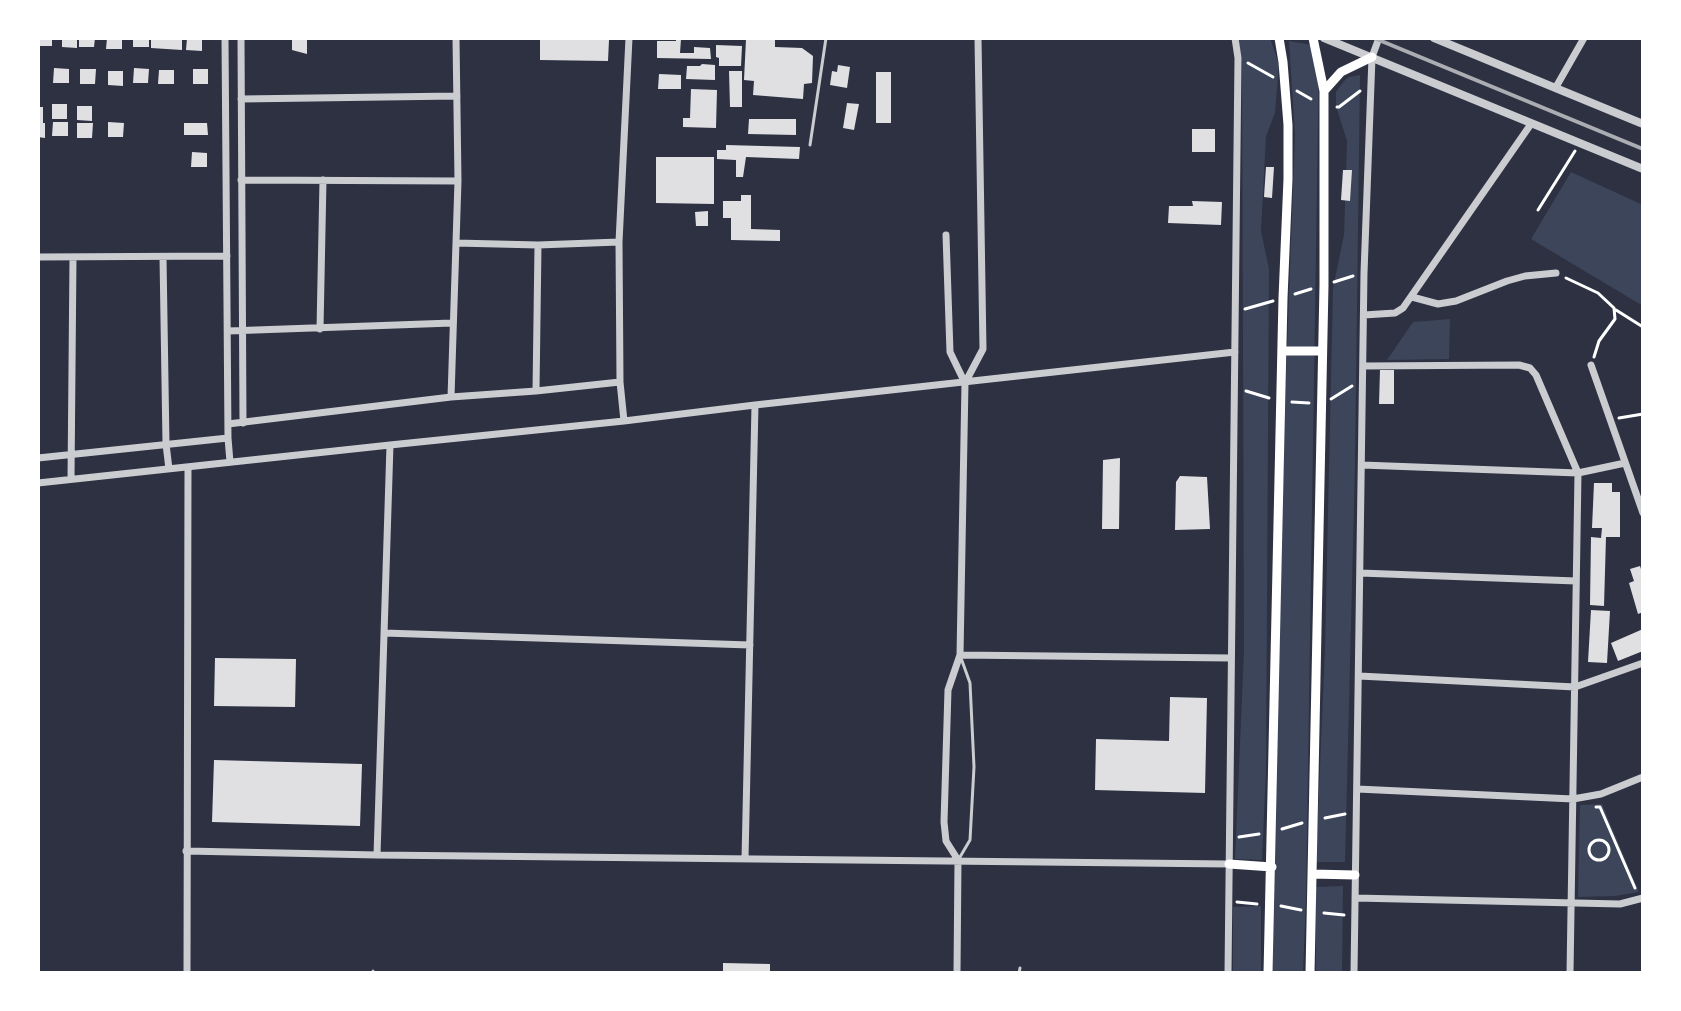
<!DOCTYPE html>
<html>
<head>
<meta charset="utf-8">
<style>
	body { margin:0 }
	#map { position:relative; width:1681px; height:1011px; overflow:hidden; background:#2d3142; font-family:"Open Sans",sans-serif }
	canvas { display:block }
	.frame { position:absolute; inset:0; border:40px solid #fff; pointer-events:none }
</style>
</head>
<body>
<div id="map">
<canvas width="1681" height="1011"></canvas>
<div class="frame"></div>
</div>
<script>
const g = document.querySelector('canvas').getContext('2d');
g.lineJoin = 'round';
function fillPath(path, color) { g.fillStyle = color; g.fill(path, 'evenodd'); }
const poly = rows => new Path2D(rows.map(r => 'M' + r).join(''));
function stroke(path, color, width, dash) { g.strokeStyle = color; g.lineWidth = width; g.lineCap = dash ? 'butt' : 'round'; g.setLineDash(dash || []); g.stroke(path); }
fillPath(poly([
	[1238,38,1270,38,1279,64,1275,113,1266,136,1261,231,1269,269,1266,771,1262,860,1235,859,1244,651,1242,61],
	[1289,41,1317,46,1319,56,1306,898,1303,973,1270,973,1286,376,1295,135],
	[1360,75,1355,466,1345,862,1316,862,1325,648,1333,288,1344,235,1347,141,1336,106,1336,92,1344,81,1349,77],
	[1571,172,1643,205,1643,306,1531,239],
	[1450,319,1449,359,1387,360,1413,322],
	[1602,804,1639,892,1615,896,1578,897,1580,805],
	[1343,886,1342,973,1316,973,1316,887],
	[1261,906,1261,973,1233,973,1233,907]
]), '#3c4559');
fillPath(poly([
	[38,38,52,38,52,46,38,46],
	[62,38,77,38,77,48,62,47],
	[79,38,95,38,94,47,79,47],
	[107,38,122,38,122,49,106,49],
	[133,38,149,38,149,47,133,47],
	[151,38,182,38,182,50,151,48],
	[187,38,202,38,202,51,186,50],
	[292,38,307,38,307,54,292,50],
	[540,39,609,40,608,61,540,60],
	[676,39,681,39,680,53,694,53,694,47,710,48,711,59,657,58,657,41,676,41],
	[746,39,775,40,775,47,802,48,813,56,812,83,804,84,803,99,753,95,754,81,744,80],
	[716,45,742,46,741,66,719,66,719,58,716,57],
	[702,64,715,65,715,80,686,79,687,66,700,66],
	[838,65,850,67,847,88,830,85,832,71,837,72],
	[54,68,69,69,69,83,53,83],
	[134,68,149,69,148,83,133,83],
	[80,69,96,69,95,84,80,84],
	[193,69,208,69,208,84,193,84],
	[159,70,174,70,174,84,158,84],
	[108,71,123,71,123,86,108,85],
	[729,71,742,71,742,107,730,107],
	[876,72,891,72,891,123,876,123],
	[659,74,681,75,681,89,658,89],
	[691,89,717,90,716,128,683,127,683,118,690,118],
	[847,103,859,104,854,130,843,128],
	[52,104,67,104,67,119,52,119],
	[77,106,92,106,92,121,77,120],
	[38,107,43,107,43,123,45,123,45,138,38,137],
	[749,119,796,119,796,135,748,134],
	[53,122,68,122,68,136,52,136],
	[108,122,124,123,123,137,108,137],
	[77,123,93,123,92,138,77,138],
	[184,123,207,123,208,135,184,135],
	[1192,129,1215,129,1215,152,1192,152],
	[726,145,800,147,799,159,746,157,743,177,736,177,736,160,717,159,717,150,726,150],
	[192,152,207,153,207,167,191,167],
	[656,157,714,157,714,204,656,203],
	[1266,167,1274,167,1272,198,1264,197],
	[1343,170,1352,170,1350,201,1341,200],
	[741,195,751,195,751,229,780,230,780,241,731,240,731,218,723,218,723,201,741,201],
	[1192,201,1222,202,1221,225,1168,223,1169,206,1193,206],
	[708,211,708,226,696,226,695,212],
	[1380,370,1394,370,1394,404,1379,404],
	[1120,458,1119,529,1102,529,1103,460],
	[1180,476,1207,477,1210,529,1175,530,1176,482],
	[1594,483,1612,483,1612,492,1620,492,1620,537,1606,537,1604,606,1590,605,1591,537,1601,538,1602,528,1592,528],
	[1640,566,1641,569,1643,568,1643,612,1638,614,1629,583,1634,581,1630,569],
	[1591,610,1610,611,1607,663,1588,662],
	[1643,629,1643,651,1618,661,1611,643],
	[215,658,296,659,295,707,214,706],
	[1170,697,1207,698,1205,793,1095,790,1096,739,1169,741],
	[214,760,362,764,360,826,212,822],
	[723,963,770,964,770,973,723,973]
]), '#e0e0e3');
stroke(poly([
	[1248,63,1273,77],
	[1297,91,1311,99],
	[1337,107,1339,107,1360,91],
	[1538,210,1575,151],
	[1566,278,1598,293,1614,308,1615,319,1599,341,1594,357],
	[1334,282,1353,276],
	[1295,294,1311,289],
	[1245,309,1273,301],
	[1616,310,1643,327],
	[1246,391,1269,398],
	[1331,399,1352,386],
	[1292,402,1309,403],
	[1619,418,1643,414],
	[1596,807,1600,807,1635,888],
	[1325,818,1345,814],
	[1282,829,1302,823],
	[1239,837,1259,834],
	'1589 850a10 10 0 1 1 20 0a10 10 0 1 1-20 0Z',
	[1237,902,1257,904],
	[1281,906,1301,910],
	[1324,913,1344,915]
]), '#fff', 3);
stroke(poly([
	[810,145,826,38],
	[960,857,970,840,974,767,970,683,961,658],
	[373,973,373,971],
	[1019,973,1020,968]
]), '#caccd0', 3);
stroke(poly([
	[225,38,228,438,230,462],
	[241,38,243,423],
	[1556,87,1584,38],
	[241,99,457,96],
	[241,180,458,181],
	[946,235,950,352,965,383],
	[456,243,538,245,619,242],
	[38,257,227,256],
	[163,257,166,444,169,469],
	[1412,297,1438,304,1456,301,1507,281,1525,276,1556,273],
	[1364,315,1395,313,1403,308,1531,124],
	[320,329,323,180],
	[228,331,452,323],
	[1591,365,1643,513],
	[1363,366,1519,365,1530,368,1536,375,1578,473,1570,973],
	[536,391,538,245],
	[451,397,458,181,456,38],
	[624,421,620,382,619,242,629,38],
	[228,424,451,397,536,391,620,382],
	[38,458,228,438],
	[1362,465,1578,473,1625,463],
	[71,479,73,257],
	[38,483,390,445,624,421,755,405,1235,352],
	[1360,573,1576,581],
	[384,633,750,645],
	[960,655,1231,658],
	[1359,676,1575,687,1643,663],
	[1357,789,1573,799,1601,794,1643,777],
	[186,851,377,855,1229,864],
	[377,855,390,445],
	[745,859,755,405],
	[1355,898,1620,904,1643,898],
	[187,973,188,467],
	[957,973,958,860,946,841,944,822,948,690,960,655,965,383,983,349,978,38],
	[1228,973,1238,58,1235,38],
	[1354,973,1364,273,1372,57,1379,38]
]), '#caccd0', 7);
stroke(poly([
	[1324,38,1643,169],
	[1434,38,1643,124]
]), '#caccd0', 8);
stroke(poly([
	[1324,91,1341,72,1372,57],
	[1282,351,1322,351],
	[1229,864,1272,867],
	[1312,874,1355,875],
	[1268,973,1283,298,1288,179,1288,125,1283,62,1279,38],
	[1310,973,1324,285,1324,91,1313,38]
]), '#fff', 9);
stroke(poly([
	[1374,38,1643,149]
]), '#abadb3', 4);
</script>
</body>
</html>
